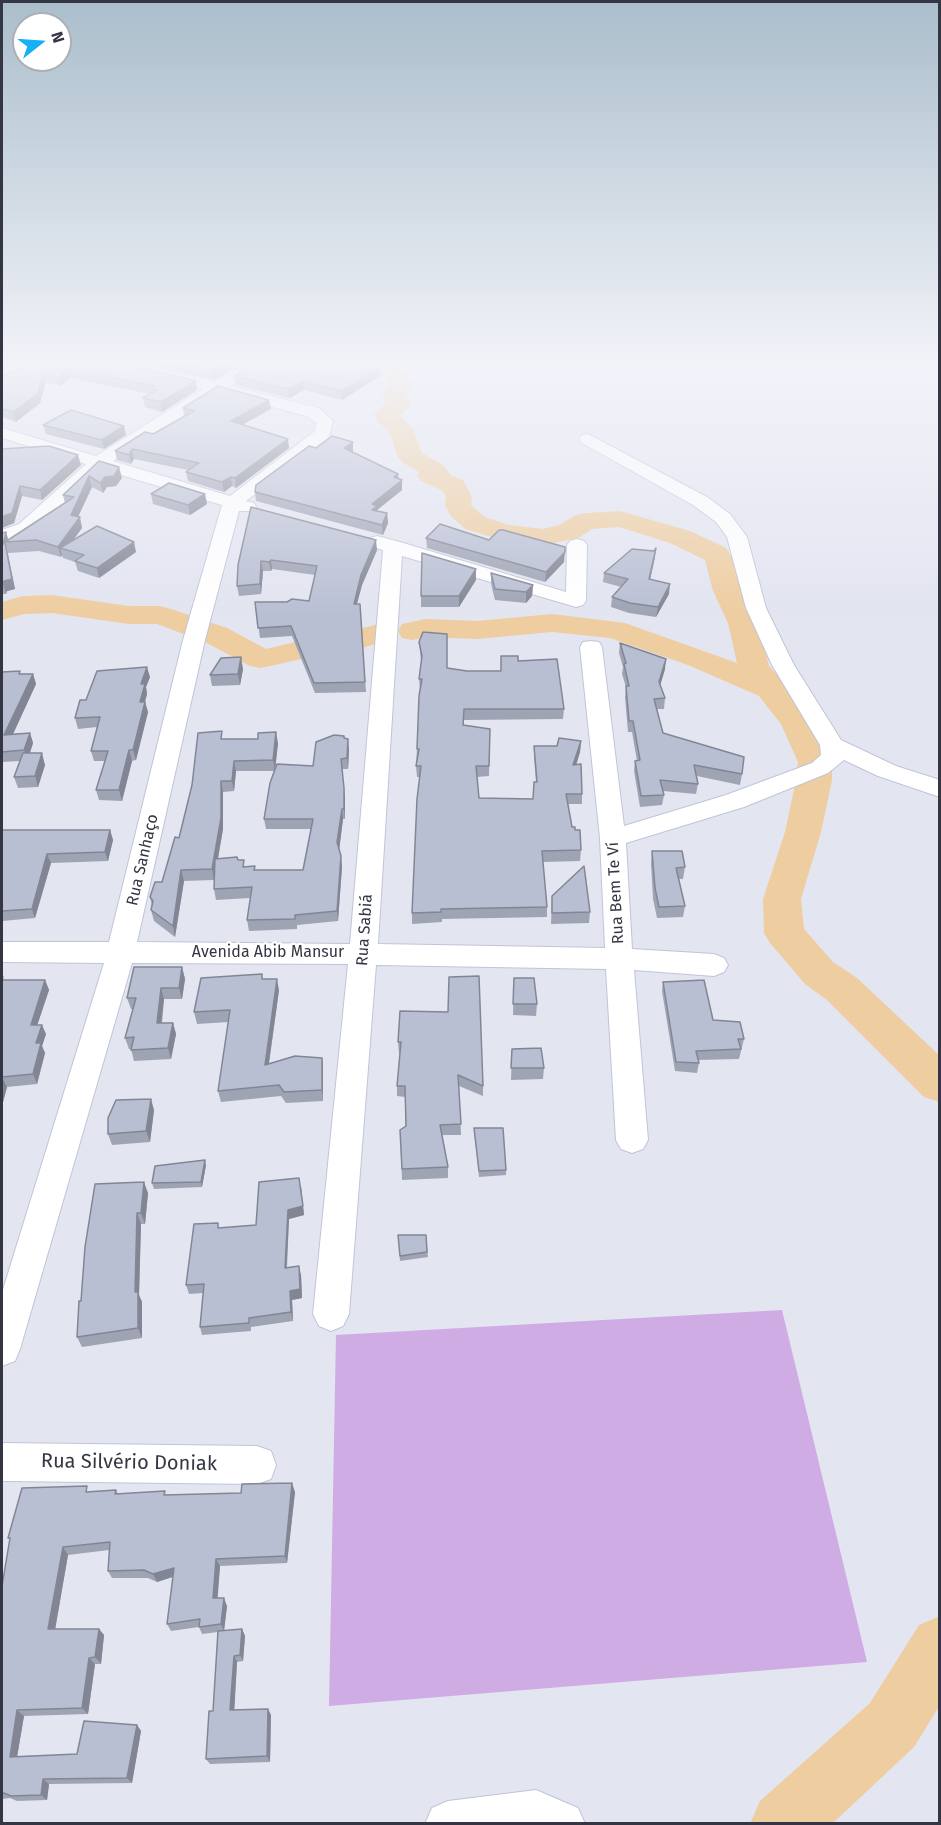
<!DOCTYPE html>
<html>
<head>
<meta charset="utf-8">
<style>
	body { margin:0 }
	#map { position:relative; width:941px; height:1825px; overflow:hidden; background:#e3e5f1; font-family:"Fira Sans",sans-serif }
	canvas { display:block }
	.frame { position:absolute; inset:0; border:3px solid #343743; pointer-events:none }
	.north { position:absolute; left:12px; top:12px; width:60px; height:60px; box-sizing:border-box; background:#fff; border:2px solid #aeafb4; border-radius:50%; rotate:73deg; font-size:16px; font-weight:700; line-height:24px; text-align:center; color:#343743 }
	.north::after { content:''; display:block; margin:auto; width:21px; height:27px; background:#17aff5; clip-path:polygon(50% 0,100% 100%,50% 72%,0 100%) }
</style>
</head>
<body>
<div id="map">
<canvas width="941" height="1825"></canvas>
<div class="frame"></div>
<div class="north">N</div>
</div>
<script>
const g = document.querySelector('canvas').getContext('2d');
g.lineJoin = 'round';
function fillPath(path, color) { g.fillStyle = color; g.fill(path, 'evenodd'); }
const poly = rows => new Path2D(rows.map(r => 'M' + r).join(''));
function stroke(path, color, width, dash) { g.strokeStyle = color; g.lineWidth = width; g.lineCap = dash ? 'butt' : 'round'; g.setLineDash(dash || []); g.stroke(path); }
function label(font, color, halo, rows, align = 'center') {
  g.font = font + ' "Fira Sans",sans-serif'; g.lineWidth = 4.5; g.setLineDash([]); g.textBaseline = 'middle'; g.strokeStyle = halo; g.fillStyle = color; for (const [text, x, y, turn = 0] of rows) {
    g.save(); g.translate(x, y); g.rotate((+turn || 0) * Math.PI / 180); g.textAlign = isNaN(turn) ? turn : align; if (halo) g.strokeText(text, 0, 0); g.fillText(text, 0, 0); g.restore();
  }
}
fillPath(poly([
	[782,1310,867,1662,329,1706,336,1335]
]), '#d0ace5');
fillPath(poly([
	[364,360,392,360,406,369,412,387,406,396,411,405,400,415,413,429,422,453,443,465,451,475,463,480,472,497,471,505,485,517,509,525,543,529,559,525,576,515,586,513,620,511,690,531,726,548,736,564,743,591,758,623,769,666,786,684,814,722,832,762,832,780,821,832,801,899,804,929,833,962,857,978,940,1056,940,1102,924,1097,827,1000,805,984,770,943,764,933,763,899,785,832,796,780,798,762,781,724,759,696,688,665,610,638,552,632,477,639,426,637,413,640,402,638,398,631,402,624,426,619,477,621,552,614,625,623,737,663,728,623,713,591,705,560,670,543,619,527,592,529,578,538,543,545,505,541,465,529,450,515,445,505,446,497,443,491,421,481,417,475,419,472,402,462,398,457,389,431,378,422,374,413,386,403,381,393,388,387,387,375,367,365,364,360],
	[52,595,129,606,160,606,171,609,227,628,266,649,308,639,325,639,378,624,389,626,393,633,389,640,338,655,310,657,261,668,250,666,205,642,157,624,129,624,52,613,24,614,2,620,2,602,22,596,52,595],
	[940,1616,940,1705,914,1747,832,1824,750,1824,760,1801,870,1703,919,1625,940,1616]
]), '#eecda0');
const minor = poly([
	[98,360,122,360,214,382,251,360,268,360,267,363,230,386,319,408,333,421,329,437,246,501,254,503,256,507,254,511,239,511,205,640,137,942,350,944,383,550,370,546,367,542,370,538,377,536,400,542,566,592,567,545,570,541,577,539,584,541,587,545,586,601,583,605,576,607,402,556,378,944,605,948,600,838,580,647,583,642,591,641,599,642,602,647,624,826,726,795,812,763,821,755,820,745,772,665,746,608,727,537,716,522,693,505,582,443,579,439,582,435,588,434,707,497,730,514,747,537,766,608,794,665,841,740,896,766,940,780,940,797,878,776,844,760,828,773,744,807,626,843,632,949,714,954,724,958,728,965,724,972,714,976,634,970,648,1140,643,1149,632,1153,621,1149,616,1140,606,969,376,965,349,1314,343,1326,331,1331,319,1326,313,1314,348,964,132,963,20,1349,15,1361,2,1366,2,1293,104,963,2,962,2,942,109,942,183,640,222,505,101,469,33,532,2,542,2,530,19,524,86,464,2,438,2,428,96,456,203,389,99,363,98,360],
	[219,393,307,416,316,423,315,431,230,496,113,461,219,393],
	[2,1443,257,1446,271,1451,276,1465,271,1479,257,1484,2,1481,2,1443],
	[536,1790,578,1808,585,1824,425,1824,432,1808,448,1801,536,1790]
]);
stroke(minor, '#c0c4d7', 2);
fillPath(minor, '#fff');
fillPath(poly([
	[37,360,197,390,162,412,145,407,143,398,150,394,70,378,61,386,46,382,40,403,16,422,2,417,2,376],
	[130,360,247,360,214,380],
	[261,360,367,360,380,376,342,400,304,390,289,398,236,385,234,376],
	[183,408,271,409,243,424,289,448,236,488,232,486,224,492,188,481,186,472,188,470,134,459,131,464,117,460,115,451,153,434,184,416],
	[43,425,126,435,104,449,46,434],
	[353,442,353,451,352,452,402,480,402,490,377,510,377,511,387,513,388,523,383,535,256,501,255,492,316,448],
	[2,449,81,465,42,500,22,496,14,523,2,528],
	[99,461,122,478,116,486,107,487,103,493,92,487,78,517,82,528,73,540,136,552,99,578,78,571,75,562,63,558,62,555,61,557,39,551,8,553,7,549,15,589,7,591,6,594,2,594,2,533,6,532,8,540,65,503,63,495],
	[151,494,207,504,190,515,153,504],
	[251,507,377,550,362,585,357,604,360,604,366,692,315,693,292,636,260,638,255,602,309,601,315,575,272,569,271,571,263,571,261,594,239,596,237,586],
	[426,538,564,562,545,582,427,548],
	[655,557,650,579,669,594,656,617,629,613,611,607,612,597,621,587,603,582,604,573],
	[476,569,476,580,459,607,421,607,421,596],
	[491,573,533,585,532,596,526,603,495,600,491,584],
	[419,642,447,668,467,671,501,671,518,661,564,709,563,719,464,720,464,725,490,729,489,776,477,777,479,798,533,799,536,782,534,756,534,746,557,746,581,741,580,752,576,765,582,794,582,804,568,804,572,827,575,830,581,850,580,861,543,862,547,907,547,917,442,919,442,922,412,924,412,913,420,777,417,777,416,766,420,690,419,679,421,661],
	[620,643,665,669,660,685,665,698,664,709,657,709,663,733,742,774,740,785,697,776,698,784,696,794,663,791,664,795,662,805,640,807,634,771,635,761,637,761,632,732,628,732,625,697,626,687,622,674,623,667,619,653],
	[2,668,3,672,21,674,33,674,36,684,13,734,30,733,33,743,30,753,45,765,38,787,18,788,14,777,20,761,2,762],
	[243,669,240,685,212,686,210,675],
	[150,677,146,687,147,694,145,702,148,712,136,760,132,761,122,801,99,800,96,790,105,761,94,761,91,751,97,727,78,729,75,718,86,700],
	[344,738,349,749,348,769,342,769,345,799,345,819,343,819,339,848,342,867,338,921,297,925,297,929,249,931,247,920,250,898,216,900,214,889,214,880,184,881,175,937,154,921,151,910,152,906,150,897,162,882,179,838,223,739,278,743,275,769,313,766],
	[236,771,274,771,264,819,266,829,311,829,303,870,256,870,245,867,238,860,218,859,223,829,223,792,234,791],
	[2,830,110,830,113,840,108,861,51,863,35,918,2,921],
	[652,851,685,867,683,879,679,879,685,906,683,917,657,918,653,899,651,863],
	[552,896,590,912,589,923,551,924],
	[182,967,185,979,182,999,164,999,162,1023,173,1023,176,1034,171,1059,134,1061,131,1049,129,1049,125,1038,133,1009,131,1009,127,998],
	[514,978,537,1004,536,1016,513,1015],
	[262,979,279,990,269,1064,322,1058,323,1069,323,1101,286,1103,281,1096,221,1102,218,1091,229,1022,197,1024,194,1012],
	[4,980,45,980,49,990,37,1025,46,1034,42,1046,45,1053,37,1084,7,1087,2,1106],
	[663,982,713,1020,744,1039,739,1059,698,1060,699,1063,697,1073,675,1071,662,991],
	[400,1011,483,1086,483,1096,459,1086,461,1135,442,1135,448,1167,448,1178,402,1180,400,1130,406,1126,405,1097,397,1096,397,1086,400,1053,399,1053,398,1042],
	[512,1049,544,1068,543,1079,511,1080],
	[154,1110,150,1142,112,1145,108,1134],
	[474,1128,506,1170,506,1175,479,1177],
	[206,1165,202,1187,154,1189,152,1183],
	[301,1187,304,1215,289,1219,287,1268,301,1275,302,1298,292,1300,293,1321,251,1327,251,1331,202,1335,200,1327,203,1293,189,1294,186,1285,219,1228,256,1225],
	[148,1193,145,1224,141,1224,139,1295,142,1302,142,1338,82,1347,77,1337,81,1301],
	[398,1235,426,1235,428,1257,400,1261],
	[116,1490,118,1494,166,1495,295,1492,287,1563,220,1566,217,1598,227,1606,224,1631,242,1629,245,1636,243,1661,237,1662,234,1710,268,1709,271,1715,270,1762,210,1764,206,1759,213,1711,218,1632,202,1634,199,1627,171,1631,167,1624,173,1577,157,1582,148,1578,112,1578,108,1571,109,1550,68,1555,55,1629,99,1629,104,1635,101,1664,95,1664,88,1714,24,1716,17,1757,77,1754,137,1725,141,1731,132,1783,49,1784,47,1800,17,1801,10,1798,2,1799,2,1586,10,1540,8,1538,90,1492]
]), '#9fa4b5');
fillPath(poly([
	[4,360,24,360,2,371,2,361],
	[231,360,247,360,214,380,212,370],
	[380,367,380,376,342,400,342,391],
	[68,369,70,378,61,386,59,377],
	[43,373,46,382,40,403,16,422,14,412],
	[196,381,197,390,162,412,161,402],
	[303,381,304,390,289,398,288,389],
	[269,400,271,409,233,430,231,421],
	[124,426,126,435,104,449,102,440],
	[288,439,289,448,236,488,235,478],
	[353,442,353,451,345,458,344,448],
	[132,449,134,459,131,464,129,455],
	[78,455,81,465,42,500,40,490],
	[119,467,122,478,116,486,107,487,103,493,100,483,105,477],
	[398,474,399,482,402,480,402,490,377,510,378,515,373,520,372,504,394,477],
	[89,476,92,487,74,525,71,515],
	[231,477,232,486,224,492,222,482],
	[20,486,22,496,14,523,2,528,2,517],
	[205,494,207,504,190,515,188,505],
	[387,513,388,523,383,535,382,525],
	[80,517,82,528,66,550,60,548,62,555,61,557,58,547],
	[6,532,9,542,5,542,15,589,7,591,6,594,3,584,3,544],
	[376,540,377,550,362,585,354,614,354,604,361,575],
	[134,542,136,552,99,578,97,568],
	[656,548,655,557,648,589,649,579],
	[565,552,564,562,545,582,546,572],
	[271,560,272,569,271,571,269,562],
	[261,561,263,571,261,594,260,584],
	[476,569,476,580,459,607,459,596],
	[670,584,669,594,656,617,658,607],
	[533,585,532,596,526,603,526,592],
	[241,657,243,669,240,685,238,674],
	[666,659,665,669,658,693,659,682],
	[147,667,150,677,146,687,147,694,142,712,140,702,141,684],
	[33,674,36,684,8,745,4,735],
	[145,702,148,712,136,760,133,750],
	[276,732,278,743,275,771,273,760],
	[30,733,33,743,27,761,24,750],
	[348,739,349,749,348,769,347,758],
	[581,741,580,752,573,775,573,765],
	[129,750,132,761,122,801,119,790],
	[42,753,45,765,38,787,35,776],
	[234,761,236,771,234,791,232,781],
	[221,781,223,792,223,829,214,880,212,869],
	[344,788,345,799,345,819,344,809],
	[342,809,343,819,339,852,337,842],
	[110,830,113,840,108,861,105,852],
	[47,854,51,863,35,918,32,909],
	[341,856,342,867,338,921,337,911],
	[181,870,184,881,175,937,173,926],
	[182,967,185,979,182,999,179,988],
	[277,979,279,990,267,1076,265,1065],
	[45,980,49,990,34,1035,31,1025],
	[161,988,164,999,160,1034,157,1023],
	[173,1023,176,1034,171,1059,168,1048],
	[42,1025,46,1034,42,1046,45,1053,37,1084,33,1074,36,1043],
	[322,1058,323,1069,323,1101,322,1090],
	[2,1077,7,1087,2,1106],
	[151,1099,154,1110,150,1142,146,1131],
	[205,1160,206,1165,202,1187,201,1182],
	[144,1182,148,1193,145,1224,141,1213],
	[301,1187,304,1215,289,1219,286,1276,285,1268,288,1210],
	[137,1213,141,1224,139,1295,142,1302,142,1338,138,1328,135,1292],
	[299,1266,301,1275,302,1298,292,1300,293,1321,291,1312,290,1291],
	[292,1483,295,1492,287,1563,285,1556],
	[63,1547,68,1555,54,1636,48,1629],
	[216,1559,220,1566,217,1606,213,1598],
	[174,1568,178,1575,157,1582,153,1574],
	[224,1598,227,1606,224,1631,221,1624],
	[99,1629,104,1635,101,1664,95,1657],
	[242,1629,245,1636,243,1661,240,1655],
	[234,1656,237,1662,234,1716,230,1710],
	[89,1658,95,1664,88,1714,82,1708],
	[268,1709,271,1715,270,1762,267,1756],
	[17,1710,24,1716,16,1763,10,1757],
	[137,1725,141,1731,132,1783,127,1778],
	[43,1779,49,1784,47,1800,41,1795]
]), '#828694');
const building = poly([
	[37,360,110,360,196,381,161,402,143,398,157,390,151,389,155,386,68,369,59,377,43,373,38,393,14,412,2,409,2,376,37,360],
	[166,360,231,360,212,370,166,360],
	[261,360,365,360,380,367,342,391,303,381,288,389,234,376,261,360],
	[218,386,269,400,231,421,288,439,235,478,231,477,222,482,186,472,199,463,132,449,129,455,115,451,145,432,153,434,194,411,183,408,218,386],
	[71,410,124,426,102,440,43,425,71,410],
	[332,436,353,442,344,448,398,474,394,477,402,480,372,504,377,506,372,510,387,513,382,525,255,492,256,485,309,446,316,448,332,436],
	[49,446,78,455,40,490,20,486,12,513,2,517,2,449,49,446],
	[99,461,119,467,114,476,105,477,100,483,89,476,71,515,80,517,58,547,36,540,5,542,74,497,63,495,99,461],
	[169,483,205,494,188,505,151,494,169,483],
	[251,507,376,540,361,575,354,604,360,604,365,682,314,683,291,626,258,628,255,602,287,602,292,599,309,601,317,566,271,560,269,562,261,561,260,584,237,586,238,565,251,507],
	[440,524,489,540,499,530,503,530,565,547,565,552,546,572,426,538,440,524],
	[97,526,134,542,97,568,75,561,84,555,60,548,97,526],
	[6,532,3,544,5,543,12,579,4,581,3,584,2,584,2,533,6,532],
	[656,548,649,579,670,584,658,607,630,603,612,597,628,579,604,573,632,549,654,551,656,548],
	[422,553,476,569,459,596,421,596,422,553],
	[491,573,533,585,526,592,495,589,491,573],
	[423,632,447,634,447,668,467,671,501,671,501,656,518,656,518,661,557,659,564,709,464,709,463,725,490,729,489,766,476,766,479,798,533,799,534,782,537,782,534,746,557,746,559,738,581,741,573,765,581,764,582,794,566,794,572,827,575,827,575,830,580,830,581,850,542,851,547,907,441,909,441,912,412,913,417,799,421,766,416,766,419,749,417,749,419,696,422,679,419,679,422,656,419,642,423,632],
	[620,643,666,659,659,682,665,698,654,699,663,733,744,757,742,774,694,765,698,784,660,780,664,795,641,796,635,761,640,760,633,721,629,721,626,686,629,686,624,664,626,663,620,643],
	[241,657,238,674,210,675,221,658,241,657],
	[147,667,141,684,145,684,140,702,145,702,133,750,129,750,119,790,96,790,108,751,91,751,100,717,75,718,80,700,86,700,97,671,147,667],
	[20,671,19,674,33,674,4,735,30,733,24,750,2,752,2,672,20,671],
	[222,731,221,739,258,739,258,733,276,732,273,760,234,761,232,781,221,781,221,818,212,869,181,870,173,926,151,910,153,901,150,897,155,882,162,882,175,837,179,838,192,785,198,733,222,731],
	[334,735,344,736,344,738,348,739,347,758,341,759,344,788,344,809,342,809,337,842,341,856,337,911,295,915,295,919,247,920,252,887,214,889,215,859,237,857,238,860,244,860,243,867,255,866,254,870,303,870,313,819,264,819,270,783,277,764,313,766,316,742,334,735],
	[23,753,42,753,35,776,14,777,23,753],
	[2,830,110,830,105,852,47,854,32,909,2,911,2,830],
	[652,851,682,851,685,867,676,868,685,906,659,907,655,888,652,851],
	[584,866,590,912,552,913,552,896,584,866],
	[134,967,182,967,179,988,161,988,157,1023,173,1023,168,1048,131,1050,134,1037,125,1038,136,998,127,998,134,967],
	[262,974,262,979,277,979,265,1065,295,1056,322,1058,322,1090,284,1092,279,1085,218,1091,230,1010,194,1012,201,978,262,974],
	[479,976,483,1086,458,1075,461,1124,440,1125,448,1167,402,1169,400,1130,406,1126,405,1086,397,1086,401,1042,398,1042,400,1011,448,1012,449,977,479,976],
	[2,977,3,977,2,980,45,980,31,1025,42,1025,36,1043,41,1043,33,1074,2,1077,2,1080,2,977],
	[514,978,534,978,537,1004,513,1004,514,978],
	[704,980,713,1020,740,1022,744,1039,738,1039,741,1049,696,1051,699,1063,676,1062,663,982,704,980],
	[541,1048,544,1068,511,1068,512,1049,541,1048],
	[151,1099,146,1131,108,1134,108,1118,116,1100,151,1099],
	[474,1128,503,1128,506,1170,479,1171,474,1128],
	[205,1160,201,1182,152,1183,155,1166,205,1160],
	[299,1178,303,1206,288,1210,285,1268,299,1266,300,1289,290,1291,291,1312,249,1318,249,1323,200,1327,204,1284,186,1285,194,1224,218,1223,218,1228,256,1225,259,1182,299,1178],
	[144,1182,141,1213,137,1213,135,1292,138,1292,138,1328,77,1337,79,1301,81,1301,85,1247,95,1184,144,1182],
	[398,1235,426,1235,427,1252,400,1256,398,1235],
	[292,1483,285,1556,216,1559,213,1598,224,1598,221,1624,199,1627,200,1619,167,1624,174,1568,153,1574,144,1570,108,1571,110,1542,63,1547,48,1629,99,1629,95,1657,89,1658,82,1708,17,1710,10,1757,77,1754,84,1721,137,1725,127,1778,43,1779,41,1795,11,1796,4,1793,2,1793,2,1586,10,1538,8,1538,22,1488,87,1486,86,1492,116,1490,115,1494,165,1491,164,1495,241,1493,242,1484,292,1483],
	[242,1629,240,1655,234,1656,230,1710,268,1709,267,1756,206,1759,209,1711,213,1711,218,1631,242,1629]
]);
fillPath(building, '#b9bfd3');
stroke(building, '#828694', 1.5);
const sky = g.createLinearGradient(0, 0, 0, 615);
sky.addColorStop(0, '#aabecb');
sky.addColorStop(0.59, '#f2f3f9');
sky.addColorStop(1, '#f2f3f900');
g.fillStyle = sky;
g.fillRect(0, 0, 941, 615);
label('16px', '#343743', '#fff', [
	["Rua Sanhaço",143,860,-77],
	["Rua Bem Te Ví",616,893,-93],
	["Rua Sabiá",365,930,-86],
	["Avenida Abib Mansur",268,953]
]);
label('20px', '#343743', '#fff', [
	["Rua Silvério Doniak",129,1463,1]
]);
</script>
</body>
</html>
